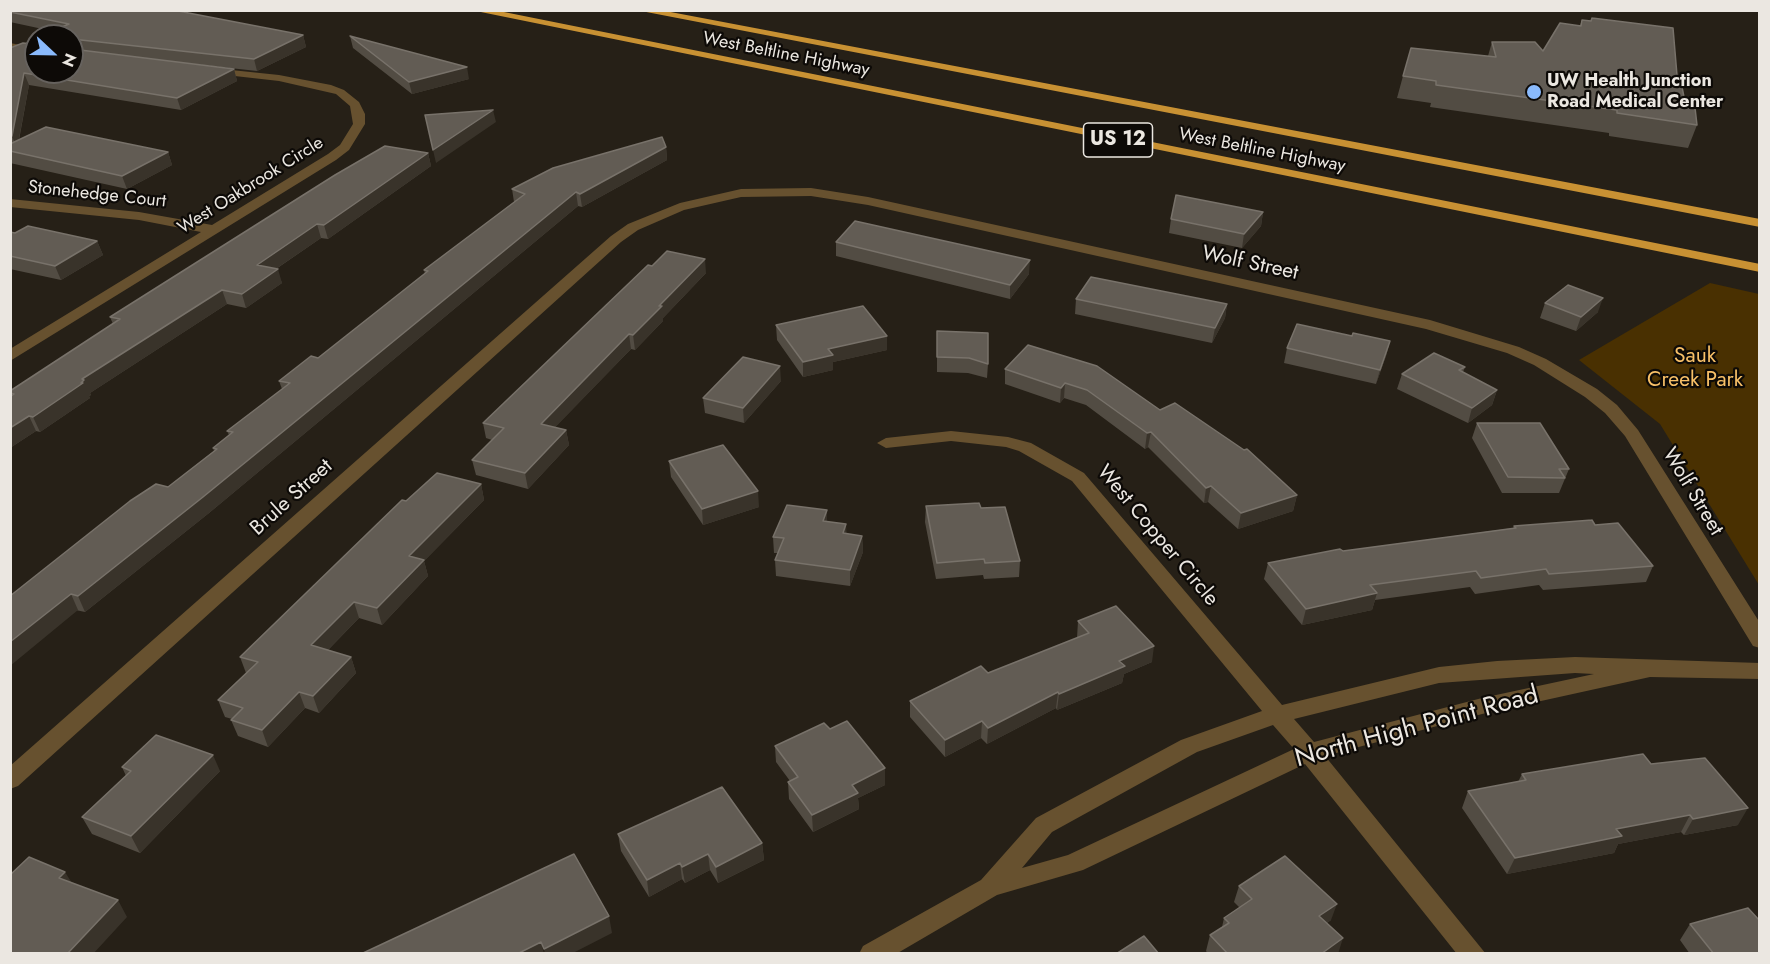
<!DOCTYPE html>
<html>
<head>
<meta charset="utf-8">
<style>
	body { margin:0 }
	#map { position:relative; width:1770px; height:964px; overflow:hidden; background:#262017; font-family:Jost,sans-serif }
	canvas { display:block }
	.frame { position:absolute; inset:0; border:12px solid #ebe7e1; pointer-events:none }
	.north { position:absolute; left:24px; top:24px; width:60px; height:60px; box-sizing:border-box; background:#0d0a07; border:2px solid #66625e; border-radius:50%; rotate:112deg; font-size:16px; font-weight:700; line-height:24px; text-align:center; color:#ebe7e1 }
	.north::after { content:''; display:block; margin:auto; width:21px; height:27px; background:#8abafc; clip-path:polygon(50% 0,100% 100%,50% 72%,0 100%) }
</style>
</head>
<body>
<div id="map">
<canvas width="1770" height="964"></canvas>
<div class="frame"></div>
<div class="north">N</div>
</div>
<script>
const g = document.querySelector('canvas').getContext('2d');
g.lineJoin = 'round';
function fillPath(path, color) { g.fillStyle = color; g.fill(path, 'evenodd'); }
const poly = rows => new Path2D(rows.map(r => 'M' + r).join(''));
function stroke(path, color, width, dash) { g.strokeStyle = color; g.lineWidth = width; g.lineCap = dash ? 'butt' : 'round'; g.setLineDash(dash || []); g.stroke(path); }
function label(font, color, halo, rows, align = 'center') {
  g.font = font + ' Jost,sans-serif'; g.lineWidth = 4.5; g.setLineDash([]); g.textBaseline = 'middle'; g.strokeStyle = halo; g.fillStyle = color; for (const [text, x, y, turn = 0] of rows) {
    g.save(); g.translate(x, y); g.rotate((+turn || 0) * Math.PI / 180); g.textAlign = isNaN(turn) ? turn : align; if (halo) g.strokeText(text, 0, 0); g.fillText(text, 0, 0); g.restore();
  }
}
fillPath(poly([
	[1710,283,1759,294,1759,585,1660,424,1579,360]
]), '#493001');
fillPath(poly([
	[10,43,36,48,36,54,10,49,10,43],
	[212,68,279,75,331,85,344,90,359,102,365,114,365,124,349,150,336,160,10,361,10,349,201,232,139,220,10,207,10,199,139,212,212,225,328,154,340,145,353,124,350,106,336,94,279,81,208,73,206,71,212,68],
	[811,188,868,197,1430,320,1519,347,1546,359,1597,389,1617,405,1638,430,1760,623,1760,648,1753,646,1625,436,1605,413,1585,397,1534,365,1507,353,1426,329,868,205,811,196,741,197,684,210,638,230,621,242,18,786,10,789,10,766,611,236,628,224,680,203,741,189,811,188],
	[951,431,1008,437,1031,443,1084,473,1282,705,1439,667,1497,661,1575,657,1760,663,1760,679,1650,677,1482,714,1325,756,1486,954,1457,954,1305,764,1083,870,997,895,896,954,859,954,863,946,981,880,1036,818,1181,740,1262,711,1072,481,1019,451,1006,447,951,441,886,448,877,443,886,438,951,431],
	[1575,673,1594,674,1482,698,1314,742,1294,719,1439,683,1575,673],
	[1273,725,1294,749,1068,855,1022,868,1052,832,1197,752,1273,725]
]), '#67512f');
fillPath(poly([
	[471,10,494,10,1760,264,1760,272,471,10],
	[636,10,660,10,1760,219,1760,227,636,10]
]), '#c89133');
fillPath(poly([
	[10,10,303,35,306,47,257,71,175,62,234,69,237,81,181,110,29,85,19,140,168,152,172,165,127,189,10,163,10,48,33,44,72,72,72,36,52,31,10,22],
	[1592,18,1678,87,1697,125,1688,148,1609,136,1609,133,1430,107,1431,103,1397,98,1403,76,1488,56,1492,42,1543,51,1580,25,1582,20,1591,21],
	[350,36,469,79,412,94,353,48],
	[666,147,667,160,582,207,578,206,209,513,85,612,10,596,168,487,214,451,213,448,229,435,227,431,282,389,279,381,318,358,425,274,424,270,514,202,512,189],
	[428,153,431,166,328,239,321,238,276,269,282,283,246,308,227,304,90,393,91,395,89,396,90,398,40,432,36,431,10,448,10,391,113,324,110,317],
	[1263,212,1261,226,1242,248,1169,233,1171,219],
	[10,232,97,241,103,255,61,280,10,269],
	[836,242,1029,274,1010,299,836,256],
	[652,266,706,273,663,318,663,321,635,350,631,349,555,427,566,430,569,445,528,489,476,475,472,460,492,440,486,438,483,423],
	[1076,299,1227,304,1225,318,1212,343,1075,314],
	[1545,303,1598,312,1576,331,1540,318],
	[776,325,887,350,833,362,833,370,803,377,777,340],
	[937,331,988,364,987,378,968,373,937,372],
	[1390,341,1386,356,1376,384,1284,363,1287,348],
	[1028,345,1160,410,1297,495,1293,511,1238,529,1208,502,1204,503,1148,447,1145,449,1086,405,1064,398,1060,403,1005,384,1005,369],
	[1465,367,1463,372,1497,390,1492,405,1468,423,1397,389,1402,374],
	[781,381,744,423,705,413,703,398],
	[1477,423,1569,469,1559,493,1502,493,1472,438],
	[669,461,759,507,703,525,671,477],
	[481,484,484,500,424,561,428,576,382,625,359,618,328,650,351,657,356,673,319,713,305,708,268,747,238,736,231,720,232,719,225,717,218,700,246,673,240,657,406,501],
	[926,506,981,508,1020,561,1019,577,984,579,983,575,936,579,925,522],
	[827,521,846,534,862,536,863,552,850,586,776,576,775,560,778,553,774,553,773,537],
	[1595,525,1653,566,1646,582,1543,590,1539,585,1475,594,1470,587,1375,600,1372,610,1302,625,1264,579,1268,563,1343,551,1513,528,1514,526],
	[1078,621,1152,662,1124,674,1122,683,1057,710,1056,708,987,744,981,738,945,757,910,717,910,701,988,673,1077,638],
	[830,729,885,785,858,798,859,809,813,832,789,799,788,782,790,781,776,762,775,746],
	[1651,764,1738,825,1684,835,1681,832,1618,844,1614,853,1507,874,1462,808,1468,791,1518,782,1522,774],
	[122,767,220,771,140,853,92,834,82,817,126,776],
	[618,834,762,843,764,860,718,883,710,870,685,883,682,879,649,897,621,851],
	[1239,886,1331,920,1327,923,1338,954,1208,954,1206,951,1210,935,1222,927,1224,918,1240,908,1234,902],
	[1690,924,1760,954,1690,954,1680,940]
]), '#524c43');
fillPath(poly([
	[303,35,306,47,257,71,254,59],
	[467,67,469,79,412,94,409,82],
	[234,69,237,81,181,110,177,98],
	[24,73,29,85,17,149,12,136],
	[493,110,496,122,436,163,433,150],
	[666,147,667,160,582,207,580,194],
	[168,152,172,165,127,189,122,176],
	[428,153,431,166,328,239,324,225],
	[576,192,578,206,209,513,85,612,78,596],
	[1263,212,1261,226,1242,248,1244,234],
	[317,224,321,238,261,279,257,265],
	[97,241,103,255,61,280,55,266],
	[705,259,706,273,663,318,663,321,635,350,633,335,659,306],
	[1030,260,1029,274,1010,299,1010,285],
	[278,269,282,283,246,308,242,294],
	[222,290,227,304,90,393,91,395,89,396,90,398,40,432,33,417,82,379],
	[1603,298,1598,312,1576,331,1581,317],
	[1227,304,1225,318,1212,343,1215,328],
	[629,334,631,349,544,439,541,424],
	[887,336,887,350,833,362,833,370,803,377,803,362,828,349],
	[1390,341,1386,356,1376,384,1380,370],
	[780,366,781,381,744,423,743,408],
	[1065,383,1064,398,1060,403,1061,388],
	[1497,390,1492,405,1468,423,1472,408],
	[29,416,36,431,10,448,10,428],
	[566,430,569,445,528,489,525,473],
	[1151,432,1148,447,1145,449,1147,433],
	[481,484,484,500,424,561,428,576,382,625,377,608,409,556],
	[1211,486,1208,502,1204,503,1206,488],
	[758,491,759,507,703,525,702,509],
	[1297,495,1293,511,1238,529,1241,513],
	[827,510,827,526,823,521],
	[846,524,847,540,843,533],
	[862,536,863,552,850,586,850,570],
	[1377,593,1372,610,1302,625,1306,609],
	[71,594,78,610,10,666,10,642],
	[354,602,359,618,317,661,311,645],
	[1154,646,1152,662,1124,674,1122,683,1057,710,1059,694,1119,661],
	[351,657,356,673,319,713,313,696],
	[299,692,305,708,268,747,262,730],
	[1058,692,1056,708,987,744,988,728],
	[982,721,981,738,945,757,945,740],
	[213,755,220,771,140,853,131,836],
	[885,768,885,785,858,798,859,809,813,832,812,815,852,785],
	[1748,808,1738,825,1684,835,1693,819],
	[1690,815,1681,832,1618,844,1614,853,1507,874,1515,858,1616,829],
	[762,843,764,860,718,883,716,867],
	[708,854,710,870,685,883,682,867],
	[680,863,682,879,649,897,647,880],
	[65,872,75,888,59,878],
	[118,900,127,917,93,954,67,954],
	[1337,904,1331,920,1314,932,1319,916],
	[609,916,612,933,571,954,545,954,544,949],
	[1343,938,1338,954,1321,954],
	[541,942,544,954,517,954]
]), '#39332a');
const building = poly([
	[10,10,173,10,303,35,254,59,72,39,72,36,40,36,69,24,10,12,10,10],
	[1592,18,1673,28,1678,87,1682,87,1684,97,1694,99,1697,125,1617,113,1617,110,1436,85,1436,81,1403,76,1411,48,1496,57,1492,42,1535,42,1543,51,1560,23,1581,26,1582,20,1591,21,1592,18],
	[350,36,467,67,409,82,350,36],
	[36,38,36,72,72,72,72,49,234,69,177,98,24,73,12,136,10,136,10,48,23,43,33,44,34,39,36,38],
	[493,110,433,150,425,115,493,110],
	[46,127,168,152,122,176,10,151,10,144,46,127],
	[662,137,666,147,580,194,576,192,203,497,78,596,71,594,10,642,10,596,130,501,156,484,168,487,217,449,213,448,233,432,227,431,290,383,279,381,311,356,318,358,428,271,424,270,525,194,512,189,553,168,662,137],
	[385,146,428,153,324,225,317,224,257,265,278,269,242,294,222,290,82,379,84,380,81,383,83,383,33,417,29,416,10,428,10,397,14,394,10,393,10,391,120,319,110,317,335,175,385,146],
	[1176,195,1263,212,1244,234,1171,219,1176,195],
	[855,221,1030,260,1010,285,836,242,855,221],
	[28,226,97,241,55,266,10,256,10,232,15,233,28,226],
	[667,251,705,259,659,306,662,306,633,335,629,334,541,424,566,430,525,473,472,460,504,428,483,423,648,265,652,266,667,251],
	[1091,277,1227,304,1215,328,1076,299,1091,277],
	[1568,285,1603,298,1581,317,1545,303,1568,285],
	[863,306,887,336,828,349,833,355,803,362,776,325,863,306],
	[1297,324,1352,336,1353,333,1390,341,1380,370,1287,348,1297,324],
	[937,331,988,333,988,364,969,358,937,357,937,331],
	[1028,345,1097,366,1160,410,1175,403,1244,450,1247,449,1297,495,1241,513,1211,486,1206,488,1151,432,1147,433,1087,390,1065,383,1061,388,1005,369,1028,345],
	[1434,353,1465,367,1459,370,1497,390,1472,408,1402,374,1434,353],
	[743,357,780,366,743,408,703,398,743,357],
	[1477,423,1540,423,1569,469,1559,469,1565,478,1508,477,1477,423],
	[723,445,758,491,702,509,669,461,723,445],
	[437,473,481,484,409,556,424,560,377,608,354,602,311,645,351,657,313,696,299,692,262,730,231,720,243,708,218,700,258,662,240,657,402,500,406,501,437,473],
	[979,503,981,508,1005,507,1020,561,985,563,984,559,937,563,926,506,979,503],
	[787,505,827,510,823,521,846,524,843,533,862,536,850,570,775,560,784,538,773,537,787,505],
	[1592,520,1595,525,1618,523,1653,566,1549,574,1546,569,1481,578,1476,571,1370,585,1377,593,1306,609,1268,563,1340,549,1343,551,1516,528,1514,526,1592,520],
	[1116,606,1154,646,1119,661,1125,666,1059,694,1058,692,988,728,982,721,945,740,910,701,981,666,988,673,1089,633,1078,621,1116,606],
	[847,721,885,768,852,785,858,793,812,815,788,782,798,777,775,746,824,723,830,729,847,721],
	[156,735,213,755,131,836,82,817,131,771,122,767,156,735],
	[1643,754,1651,764,1705,758,1748,808,1693,819,1690,815,1616,829,1622,836,1515,858,1468,791,1526,780,1522,774,1643,754],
	[722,787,762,843,716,867,708,854,682,867,680,863,647,880,618,834,722,787],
	[574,854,609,916,544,949,541,942,517,954,361,954,574,854],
	[1285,856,1337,904,1319,916,1343,938,1321,954,1228,954,1210,935,1229,923,1224,918,1252,899,1239,886,1285,856],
	[29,857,65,872,59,878,118,900,67,954,10,954,10,875,29,857],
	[1748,908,1760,921,1760,954,1714,954,1690,924,1748,908],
	[1144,936,1159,954,1116,954,1144,936]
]);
fillPath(building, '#625c54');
stroke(building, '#78726a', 1.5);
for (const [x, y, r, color] of [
	[1534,92,8,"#8abafc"]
]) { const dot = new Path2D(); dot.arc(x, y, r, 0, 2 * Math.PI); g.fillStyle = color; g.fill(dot); stroke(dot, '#0d0a07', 2); }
label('18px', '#ebe7e1', '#0d0a07', [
	["West Beltline Highway",786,55,11],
	["West Beltline Highway",1262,151,11],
	["West Oakbrook Circle",251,186,-32],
	["Stonehedge Court",97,195,6]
]);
label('bold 18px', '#ebe7e1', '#0d0a07', [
	["UW Health Junction",1547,82],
	["Road Medical Center",1547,103]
], 'left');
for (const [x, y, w] of [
	[1118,140,69]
]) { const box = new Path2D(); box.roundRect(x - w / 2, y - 17, w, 34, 4.5); g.fillStyle = '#0d0a07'; g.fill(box); stroke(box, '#ebe7e1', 1.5); }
label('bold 20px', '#ebe7e1', null, [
	["US 12",1118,140]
]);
label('21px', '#ebe7e1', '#0d0a07', [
	["Wolf Street",1250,264,12],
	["Wolf Street",1692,492,59],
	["Brule Street",292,498,-42],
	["West Copper Circle",1157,536,50]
]);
label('21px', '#f9c168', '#0d0a07', [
	["Sauk",1695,357],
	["Creek Park",1695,381]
]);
label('26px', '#ebe7e1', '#0d0a07', [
	["North High Point Road",1417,728,-15]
]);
</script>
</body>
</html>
